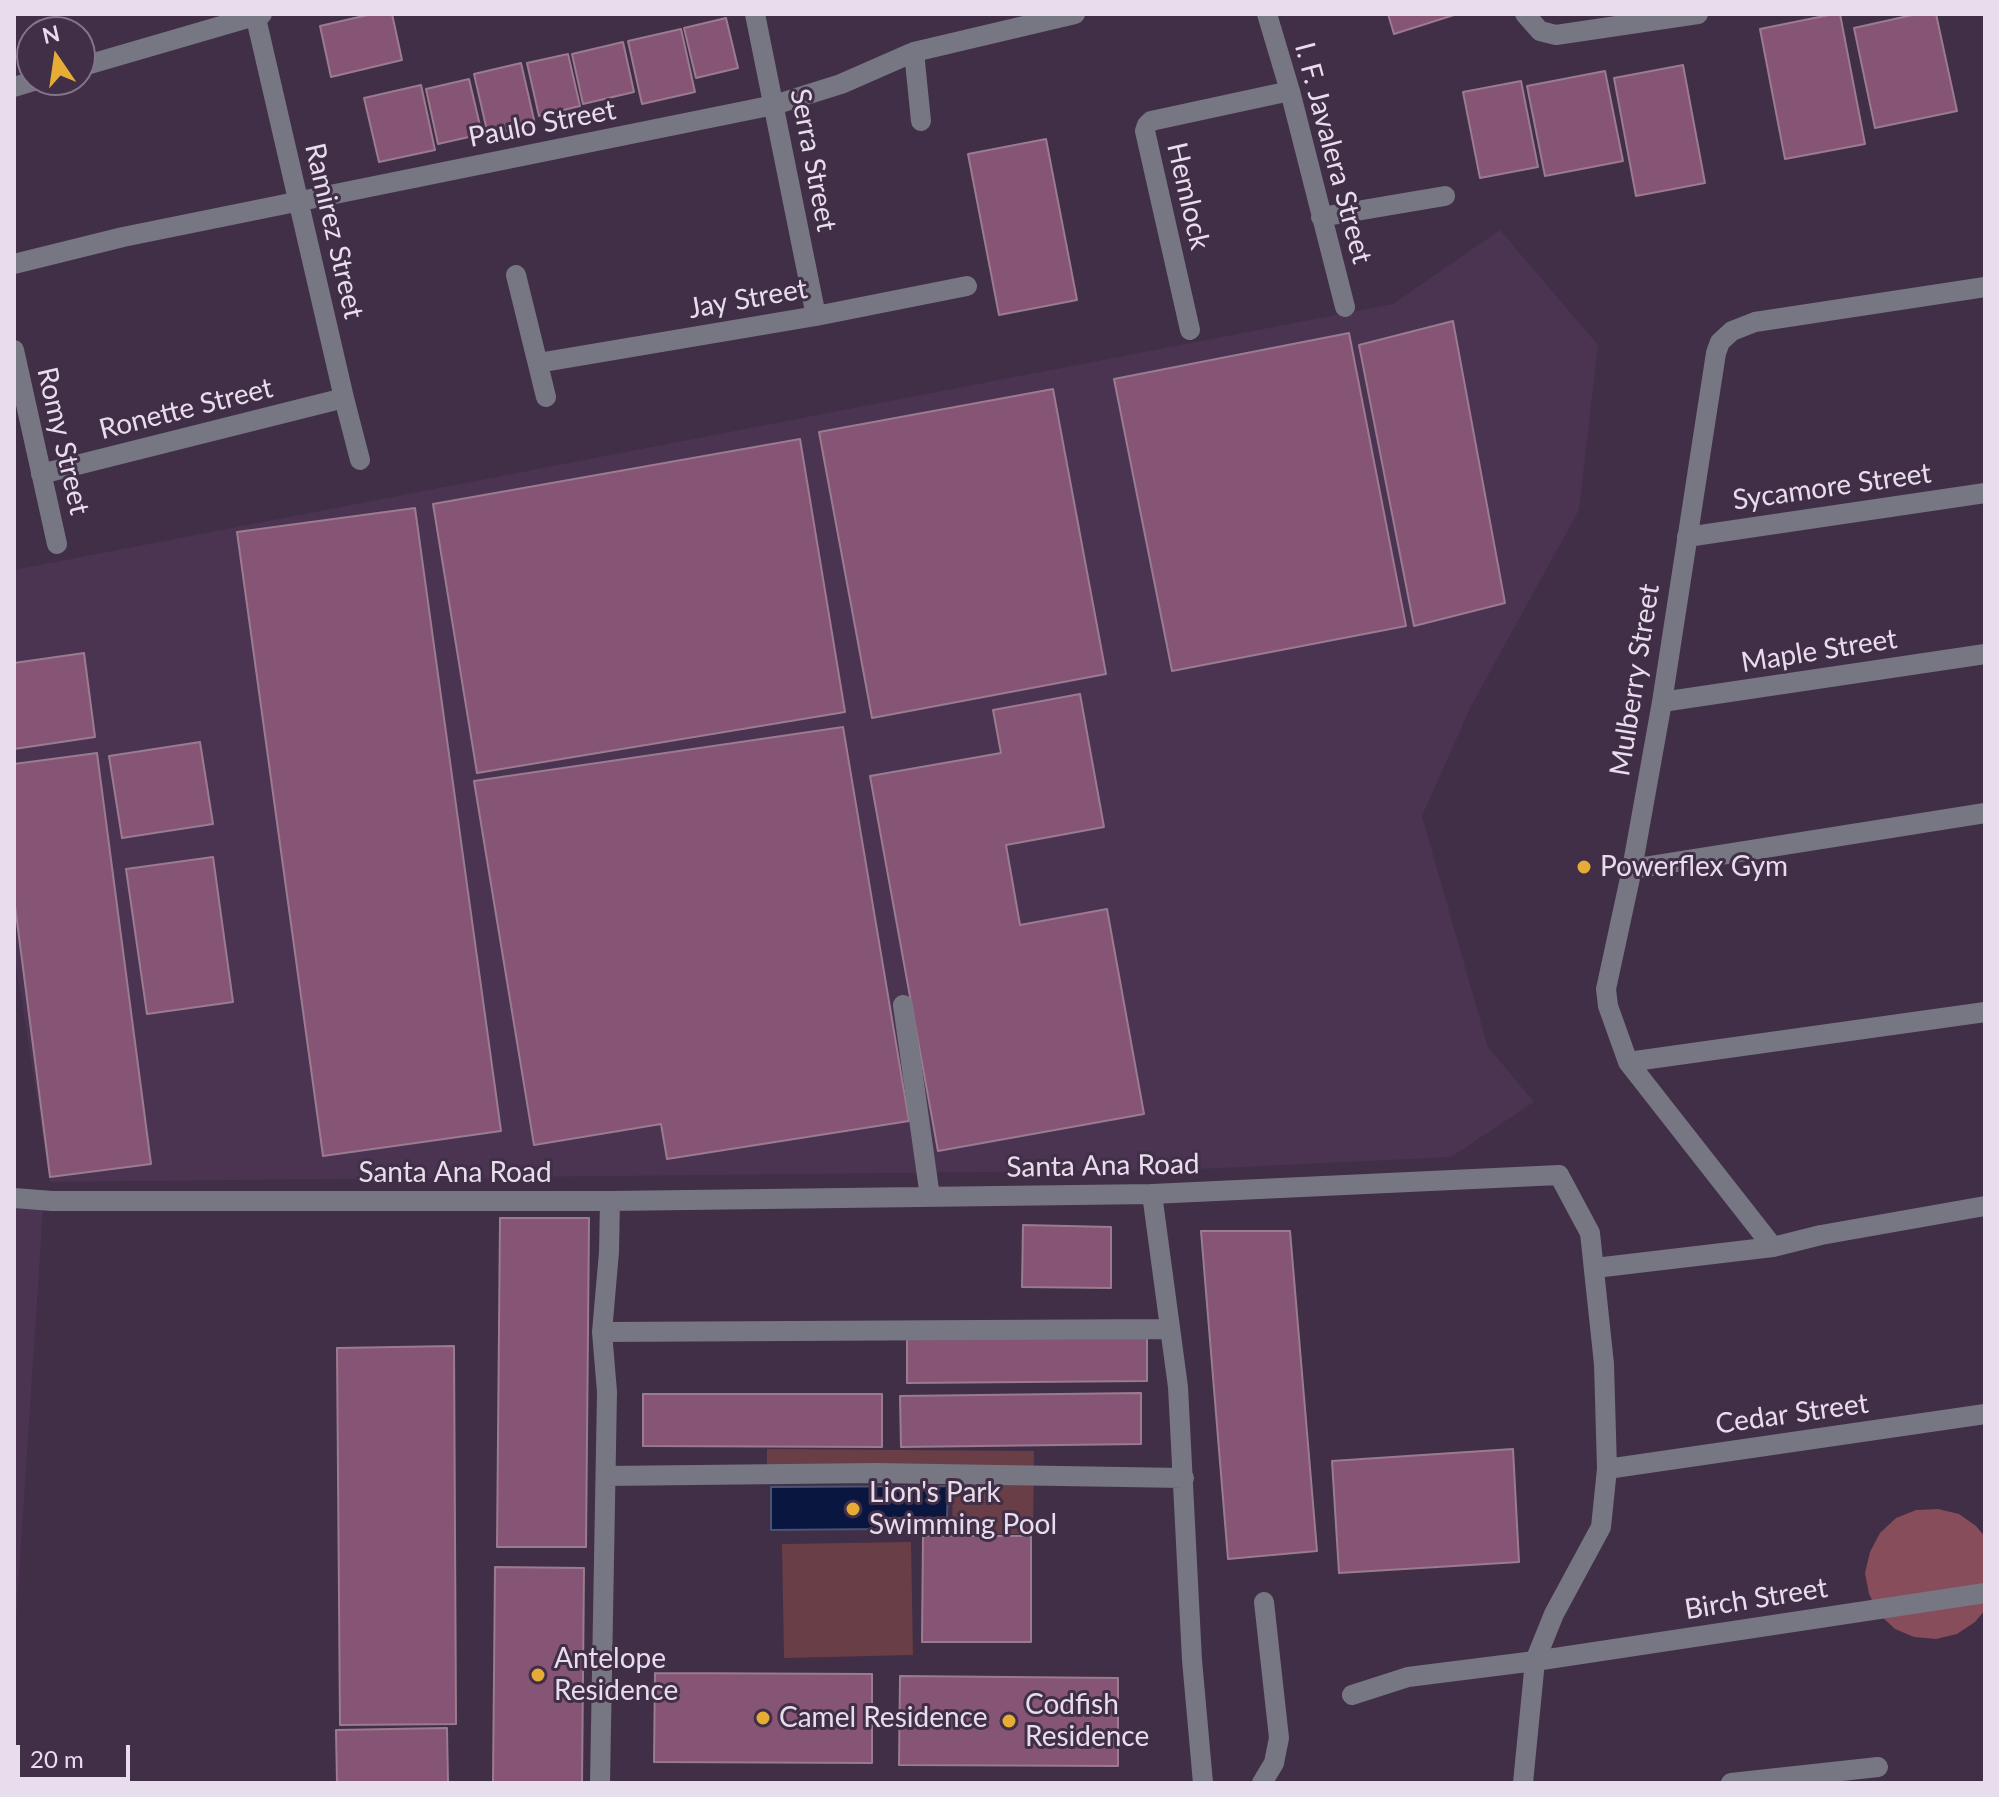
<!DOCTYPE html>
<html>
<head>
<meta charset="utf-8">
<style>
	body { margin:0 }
	#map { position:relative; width:1999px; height:1797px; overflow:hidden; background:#402f47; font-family:Lato,sans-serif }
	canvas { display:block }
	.frame { position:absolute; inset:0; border:16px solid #e8ddec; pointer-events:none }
	.north { position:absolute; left:16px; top:16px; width:80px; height:80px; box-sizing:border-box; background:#402f47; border:2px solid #837589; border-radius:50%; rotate:347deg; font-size:22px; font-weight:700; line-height:32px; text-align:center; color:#e8ddec }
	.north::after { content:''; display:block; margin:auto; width:28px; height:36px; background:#e7ac36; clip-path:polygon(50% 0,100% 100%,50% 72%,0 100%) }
	.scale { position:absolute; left:16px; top:1745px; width:114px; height:36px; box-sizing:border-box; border:4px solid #e8ddec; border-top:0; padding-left:10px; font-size:24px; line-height:28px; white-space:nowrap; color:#e8ddec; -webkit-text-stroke:6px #402f47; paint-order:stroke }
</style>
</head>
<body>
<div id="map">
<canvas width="1999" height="1797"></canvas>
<div class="frame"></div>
<div class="north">N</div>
<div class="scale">20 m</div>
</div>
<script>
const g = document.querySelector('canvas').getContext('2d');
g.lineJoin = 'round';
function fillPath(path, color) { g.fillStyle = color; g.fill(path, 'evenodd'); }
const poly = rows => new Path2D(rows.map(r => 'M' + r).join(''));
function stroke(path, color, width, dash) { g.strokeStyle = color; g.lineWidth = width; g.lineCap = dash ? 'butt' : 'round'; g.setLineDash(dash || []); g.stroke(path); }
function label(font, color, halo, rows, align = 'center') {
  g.font = font + ' Lato,sans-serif'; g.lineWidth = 6; g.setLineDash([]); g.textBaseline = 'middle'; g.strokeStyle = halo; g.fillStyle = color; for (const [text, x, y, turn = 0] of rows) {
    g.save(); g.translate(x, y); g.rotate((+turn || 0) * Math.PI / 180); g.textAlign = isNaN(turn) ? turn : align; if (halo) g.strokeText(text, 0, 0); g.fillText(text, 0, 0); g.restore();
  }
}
fillPath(poly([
	[1500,230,1598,345,1579,510,1471,706,1422,816,1488,1047,1534,1102,1451,1157,1178,1170,50,1182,14,951,14,570,1393,304],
	[14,1208,43,1209,14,1650]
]), '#4a3452');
fillPath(poly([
	[767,1449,1034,1451,1033,1534,952,1534,953,1480,767,1478],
	[911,1542,913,1655,784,1658,782,1544]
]), '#693e47');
fillPath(poly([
	[1938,1509,1959,1514,1976,1526,1985,1537,1985,1610,1975,1622,1957,1634,1936,1639,1914,1637,1895,1629,1879,1614,1869,1594,1865,1573,1870,1552,1880,1533,1896,1518,1916,1510]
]), '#874d5a');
const water = poly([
	[948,1486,947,1518,885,1518,884,1529,771,1530,771,1487,948,1486]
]);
fillPath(water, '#091740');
stroke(water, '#4c5274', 2);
const building = poly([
	[372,14,392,14,402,60,331,77,320,26,372,14],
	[1388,14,1457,14,1394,34,1388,14],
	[1834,14,1840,14,1865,144,1785,159,1760,29,1834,14],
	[1917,14,1936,14,1957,111,1875,128,1854,28,1917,14],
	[726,18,738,68,696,78,684,28,726,18],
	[681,29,695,92,642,104,628,41,681,29],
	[623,42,634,92,583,104,572,54,623,42],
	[568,54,580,106,539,116,527,63,568,54],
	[521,63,535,124,488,135,474,74,521,63],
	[1683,65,1705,183,1636,196,1614,78,1683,65],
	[1605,71,1623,161,1545,176,1527,86,1605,71],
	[469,79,482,134,438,144,426,89,469,79],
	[1521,81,1538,167,1480,178,1463,92,1521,81],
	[421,85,435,150,379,162,364,98,421,85],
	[1046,139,1077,300,999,315,968,154,1046,139],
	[1453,321,1505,603,1414,626,1359,345,1453,321],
	[1349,333,1406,626,1172,671,1114,379,1349,333],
	[1053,389,1106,674,872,718,819,432,1053,389],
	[800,439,845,712,477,773,433,504,800,439],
	[415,508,501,1131,323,1156,237,532,415,508],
	[84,653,95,737,14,749,14,663,84,653],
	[1080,694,1104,827,1006,845,1020,925,1107,909,1144,1114,938,1151,870,776,1001,753,993,710,1080,694],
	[843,727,909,1121,667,1159,661,1124,534,1145,474,781,843,727],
	[200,742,213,824,122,838,109,756,200,742],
	[97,753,151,1164,50,1177,14,898,14,764,97,753],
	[213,857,233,1002,147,1014,126,869,213,857],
	[500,1218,589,1218,586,1547,497,1547,500,1218],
	[1023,1225,1111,1227,1111,1288,1022,1287,1023,1225],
	[1201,1231,1290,1231,1317,1551,1228,1559,1201,1231],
	[1147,1330,1147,1381,907,1383,907,1333,1147,1330],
	[454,1346,456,1724,340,1725,337,1348,454,1346],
	[1141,1393,1141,1444,901,1447,900,1396,1141,1393],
	[643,1394,882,1394,882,1447,643,1446,643,1394],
	[1513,1449,1519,1562,1339,1573,1332,1461,1513,1449],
	[923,1536,1031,1536,1031,1642,922,1642,923,1536],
	[495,1567,584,1568,582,1783,493,1783,495,1567],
	[655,1673,872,1674,872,1763,654,1762,655,1673],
	[900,1676,1118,1678,1118,1766,899,1765,900,1676],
	[447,1728,448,1783,337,1783,336,1730,447,1728]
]);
fillPath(building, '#865474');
stroke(building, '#9b7b8f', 2);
stroke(poly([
	[255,14,344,398,360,460],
	[755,14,816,316],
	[1267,14,1290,91,1345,307],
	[1525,14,1540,31,1556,35,1698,14],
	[914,52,921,121],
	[80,67,262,14],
	[14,87,37,80],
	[1321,217,1445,196],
	[14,264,123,237,774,105,841,84,914,52,1075,14],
	[516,275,546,397],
	[1190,330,1145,131,1147,125,1151,121,1290,91],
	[14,350,57,544],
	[538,363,816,316,967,286],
	[41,474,344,398],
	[1687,537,1985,493],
	[1662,702,1985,654],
	[1632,869,1985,813],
	[903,1005,930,1197],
	[1628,1062,1985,1012],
	[1152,1194,1178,1387,1192,1660,1203,1783],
	[14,1198,52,1201,610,1201,1152,1194,1559,1175,1590,1233,1604,1364,1607,1469,1601,1527,1554,1614,1535,1661,1523,1783],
	[1773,1247,1628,1062,1608,1006,1606,989,1632,869,1662,702,1716,353,1720,342,1732,331,1755,322,1985,287],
	[1595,1268,1773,1247,1821,1235,1985,1206],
	[602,1332,1169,1329],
	[1607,1469,1985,1414],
	[606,1476,876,1473,1184,1478],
	[1352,1695,1408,1677,1535,1661,1985,1593],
	[600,1783,607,1392,602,1332,609,1252,610,1201],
	[1262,1783,1274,1763,1279,1738,1264,1602],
	[1731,1783,1878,1767]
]), '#777683', 20);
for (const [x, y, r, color] of [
	[1584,867,8,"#e7ac36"],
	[853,1509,8,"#e7ac36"],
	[538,1675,8,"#e7ac36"],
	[763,1718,8,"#e7ac36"],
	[1009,1721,8,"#e7ac36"]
]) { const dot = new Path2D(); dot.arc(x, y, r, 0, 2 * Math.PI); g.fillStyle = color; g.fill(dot); stroke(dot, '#402f47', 3); }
label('28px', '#e8ddec', '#402f47', [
	["Paulo Street",542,124,-11],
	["I. F. Javalera Street",1333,153,75],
	["Serra Street",813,160,79],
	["Hemlock",1188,196,77],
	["Ramirez Street",334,231,77],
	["Jay Street",748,299,-10],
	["Ronette Street",186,409,-14],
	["Romy Street",63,441,77],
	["Sycamore Street",1832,487,-8],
	["Maple Street",1819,651,-9],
	["Mulberry Street",1635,680,-81],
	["Santa Ana Road",1103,1166,-1],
	["Santa Ana Road",455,1173],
	["Cedar Street",1792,1414,-8],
	["Birch Street",1756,1599,-9]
]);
label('28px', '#e8ddec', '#402f47', [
	["Powerflex Gym",1600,867],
	["Lion's Park",869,1493],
	["Swimming Pool",869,1525],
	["Antelope",554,1659],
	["Residence",554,1691],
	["Codfish",1025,1705],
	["Residence",1025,1737],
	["Camel Residence",779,1718]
], 'left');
</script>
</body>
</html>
